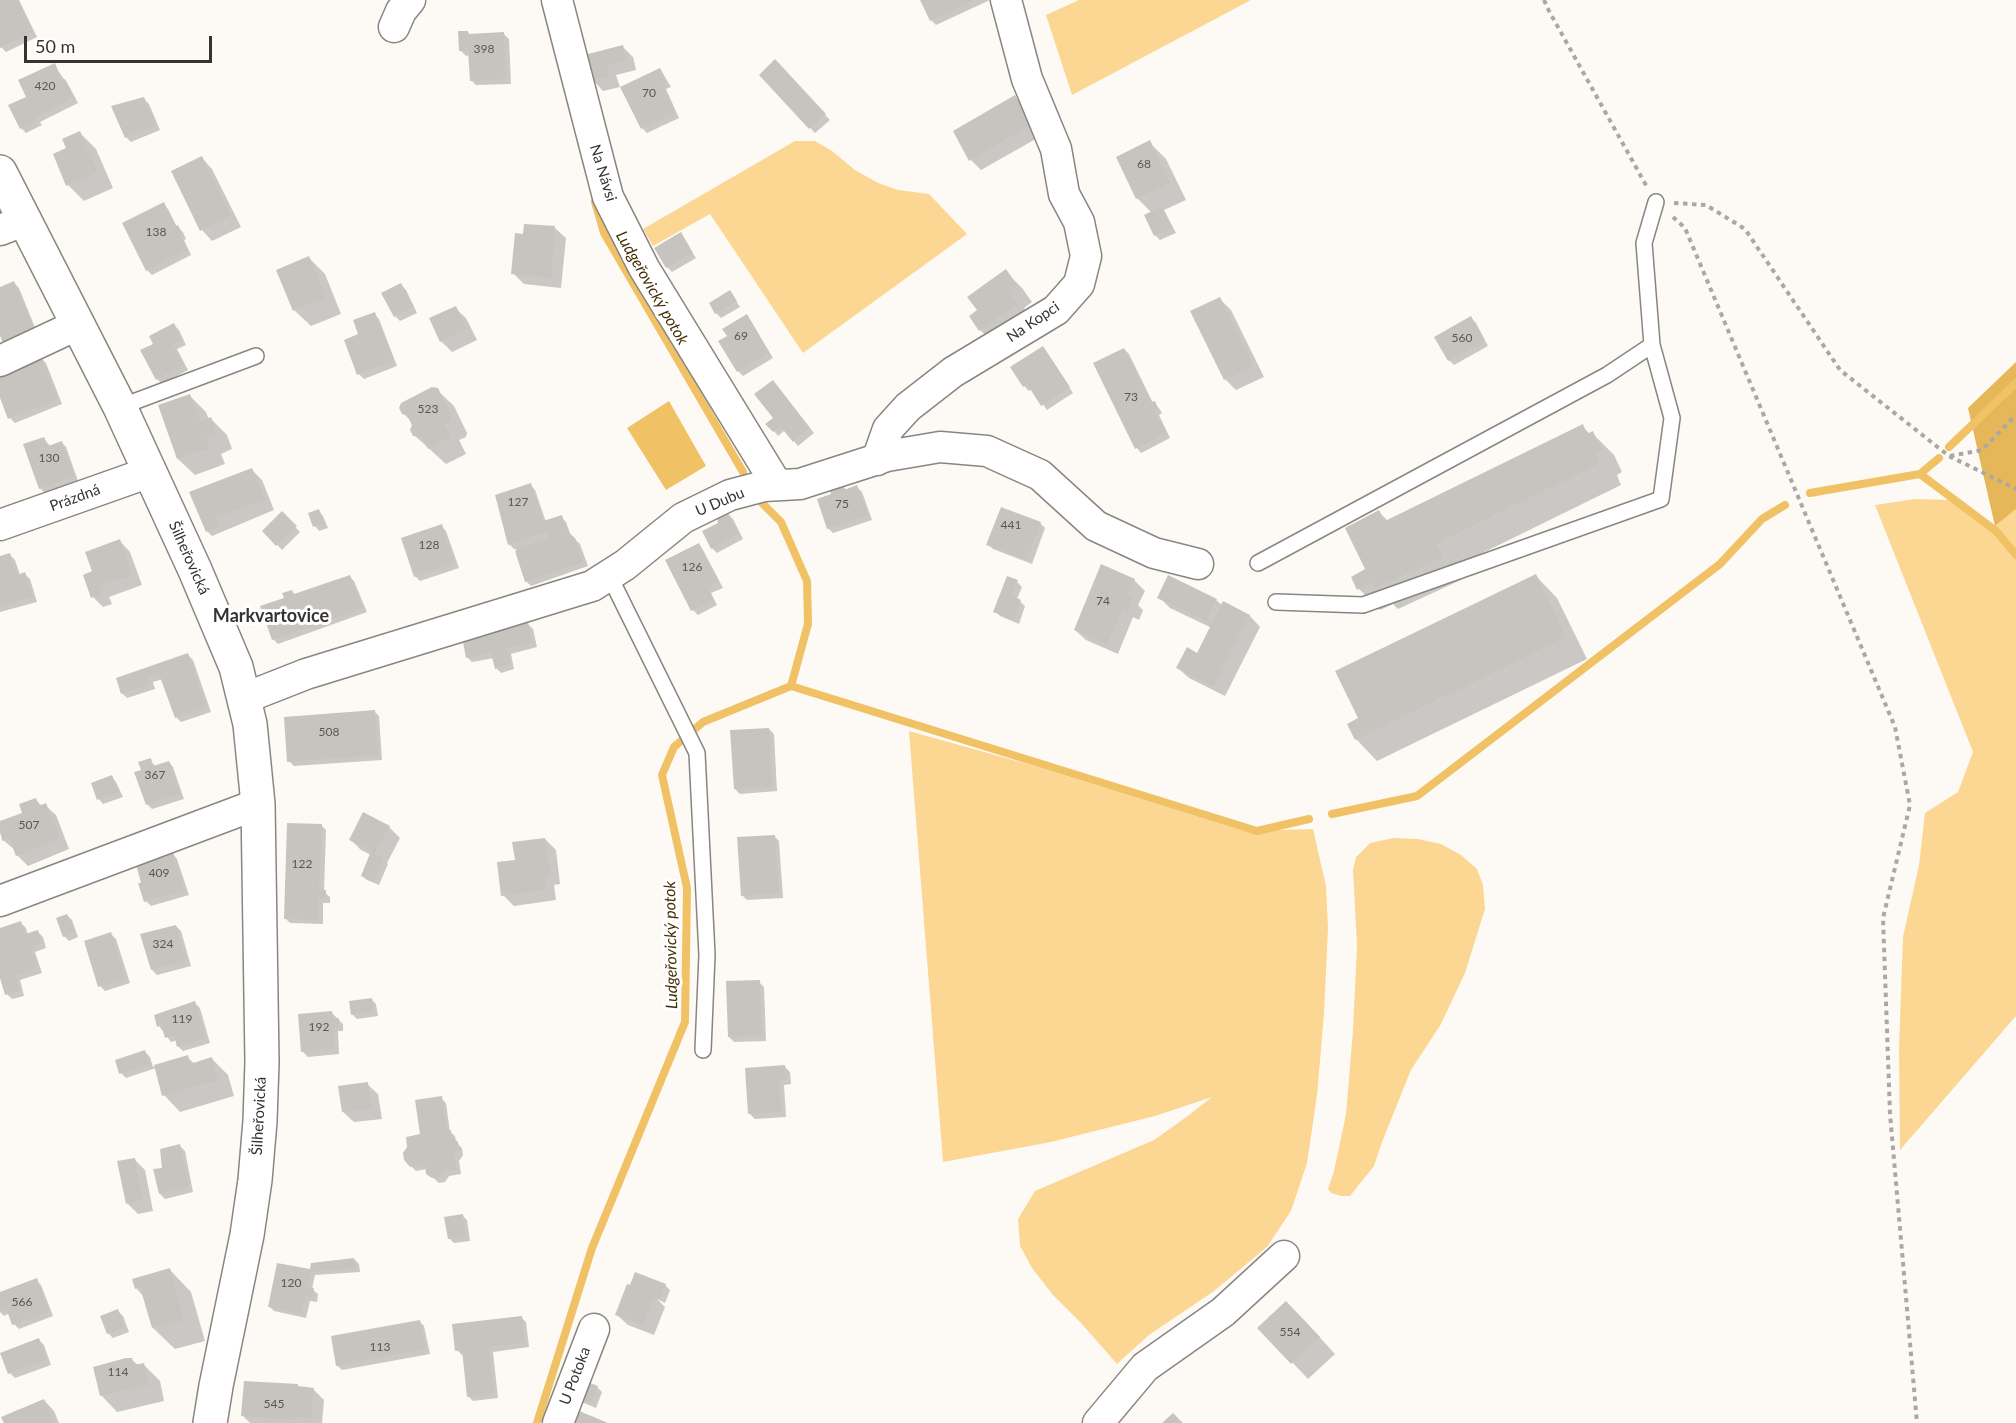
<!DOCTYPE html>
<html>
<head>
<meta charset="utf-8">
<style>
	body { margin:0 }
	#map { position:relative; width:2016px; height:1423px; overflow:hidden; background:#fdfaf5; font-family:Lato,sans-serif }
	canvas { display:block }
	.scale { position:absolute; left:24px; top:36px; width:188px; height:27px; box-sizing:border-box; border:3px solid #343331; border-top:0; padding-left:8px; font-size:18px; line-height:21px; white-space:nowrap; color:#343331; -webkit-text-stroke:4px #fff; paint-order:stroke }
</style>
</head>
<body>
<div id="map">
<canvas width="2016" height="1423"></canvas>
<div class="scale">50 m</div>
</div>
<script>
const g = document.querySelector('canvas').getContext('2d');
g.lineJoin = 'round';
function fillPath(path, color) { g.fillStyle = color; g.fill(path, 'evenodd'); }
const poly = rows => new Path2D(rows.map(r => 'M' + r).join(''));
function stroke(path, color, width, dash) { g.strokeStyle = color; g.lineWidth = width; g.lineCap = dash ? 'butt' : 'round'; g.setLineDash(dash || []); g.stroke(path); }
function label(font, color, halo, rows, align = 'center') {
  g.font = font + ' Lato,sans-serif'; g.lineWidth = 6; g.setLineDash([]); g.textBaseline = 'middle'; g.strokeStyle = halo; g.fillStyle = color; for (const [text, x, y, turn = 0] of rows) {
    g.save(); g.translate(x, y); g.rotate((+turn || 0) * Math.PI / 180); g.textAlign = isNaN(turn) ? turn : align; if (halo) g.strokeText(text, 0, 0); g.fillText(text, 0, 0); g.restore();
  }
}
fillPath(poly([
	[1079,0,1251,0,1072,95,1046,15],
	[795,141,815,141,832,151,855,170,878,183,898,190,929,194,967,234,803,353,710,214,653,246,643,229],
	[1915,499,1950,500,1995,526,2016,509,2016,1016,1900,1150,1899,1048,1903,937,1919,865,1925,813,1958,792,1973,752,1875,505],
	[909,731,1031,765,1244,831,1313,829,1326,886,1328,928,1324,1014,1317,1095,1307,1163,1291,1211,1267,1247,1214,1291,1149,1335,1117,1364,1081,1323,1053,1295,1032,1268,1020,1246,1018,1219,1035,1191,1154,1140,1185,1118,1212,1097,1155,1116,1051,1142,943,1162],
	[1394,838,1418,839,1441,844,1461,855,1477,869,1483,885,1485,909,1465,973,1441,1024,1411,1070,1382,1142,1374,1166,1350,1196,1341,1196,1331,1193,1328,1189,1334,1171,1346,1114,1353,1030,1357,945,1353,870,1356,857,1370,843]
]), '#fbd793');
fillPath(poly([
	[2016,362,2016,509,1995,526,1968,408]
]), '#e5b759');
fillPath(poly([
	[669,401,706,466,666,490,627,428]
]), '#f1c265');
fillPath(poly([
	[0,0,19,0,37,37,6,52,0,46],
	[922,0,990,0,936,25,931,20],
	[504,34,509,39,511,84,476,85,471,80,470,55,466,56,461,51],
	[622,46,633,57,636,70,616,75,620,87,603,91,593,80],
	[775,61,830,120,815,133,761,75],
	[54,65,69,86,78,103,40,122,42,125,26,133,21,128,28,97],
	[660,69,671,87,666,89,679,118,647,133,642,128],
	[1014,97,1025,108,1041,136,981,170,971,160],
	[144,99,149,104,160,130,131,142,126,137],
	[80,133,96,149,113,188,84,201,68,185,68,149],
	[1149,142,1166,159,1186,200,1164,210,1176,233,1160,240,1155,235,1146,215,1152,213,1138,199,1118,158],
	[202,158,212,169,241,227,212,241,202,230],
	[163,204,168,209,177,227,183,232,186,239,184,240,191,255,152,275,147,270],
	[555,228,566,238,561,288,524,284,513,273,525,235],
	[680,234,696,258,672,272,667,267],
	[309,258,325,274,341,314,311,326,294,310],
	[1005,271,1022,288,1032,302,1024,308,1033,321,997,346,980,330,979,311],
	[14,283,19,288,38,335,0,332,0,289],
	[401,285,406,290,417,313,400,321,395,316],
	[730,292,740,307,721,318,716,313],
	[1220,299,1231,310,1264,377,1236,390,1225,379],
	[455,308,466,318,477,340,452,352,441,341],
	[374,314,379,319,397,366,364,379,359,374,360,335],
	[746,316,751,321,773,358,743,376,738,371,729,337],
	[1471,318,1476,323,1488,346,1454,365,1449,360],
	[174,325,179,330,186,345,177,349,188,370,162,384,157,379,155,345],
	[1124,349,1129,354,1153,403,1154,403,1159,408,1162,413,1159,415,1170,438,1141,453,1137,448],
	[1047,353,1073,393,1047,410,1032,389,1029,391,1024,386],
	[41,358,46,363,62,404,15,423,10,418,0,394],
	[777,387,814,433,798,446,785,430,778,436,774,431],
	[437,390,454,406,467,433,466,437,459,440,466,454,446,464,414,435,412,422,403,413],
	[190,396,206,412,209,420,211,419,227,435,232,449,221,454,225,464,195,475,178,459,159,406],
	[1582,426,1590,434,1592,433,1614,455,1622,472,1617,475,1621,485,1456,566,1463,579,1398,609,1393,604,1380,610,1359,589,1367,570,1379,512,1388,521],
	[44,439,50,446,61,442,66,447,78,481,45,493,40,488],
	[252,470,262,480,274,510,212,536,207,531,191,493],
	[530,485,535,490,546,522,561,517,566,522,571,536,580,544,588,566,531,586,526,581,516,549,514,549,509,544],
	[841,485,847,490,857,487,862,492,872,520,833,533,828,528,833,495],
	[319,511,323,516,328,528,319,531,315,526],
	[282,513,300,532,282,550,264,531],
	[728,514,733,519,743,539,717,553,712,548,720,523],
	[1040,523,1045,528,1032,564,993,549,988,544],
	[441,526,446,531,459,568,420,581,415,576],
	[120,541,130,552,142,585,109,597,112,604,103,607,93,597,94,572],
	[698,545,703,550,723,588,711,593,717,605,698,615,693,610],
	[10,555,15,560,20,575,25,574,30,579,37,602,0,612,0,558],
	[349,576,354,581,367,612,278,644,273,639,286,599,292,591,295,595],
	[1536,576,1557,598,1587,659,1377,761,1356,739,1360,719],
	[1134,580,1145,591,1138,605,1143,610,1139,620,1133,617,1118,654,1086,640,1075,630],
	[1017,582,1022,587,1017,599,1025,606,1019,624,1000,616,995,611],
	[1159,597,1216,600,1223,606,1224,603,1250,616,1260,627,1225,696,1189,678,1178,668,1198,655,1212,628,1170,608],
	[528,624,533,629,537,647,511,654,514,669,501,673,496,668,494,658,472,662,467,657],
	[188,655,193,660,211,712,181,722,176,717,163,679,153,682,155,689,127,698,122,693,118,679],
	[374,711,379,716,382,760,294,766,289,761],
	[769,729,774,734,777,791,740,794,735,789],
	[150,760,156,767,169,762,173,767,184,799,152,809,147,804],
	[112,777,116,782,123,797,103,804,99,799],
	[35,799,42,806,45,805,56,815,69,849,28,866,17,855,15,850,3,840,0,833,0,823,24,813],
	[321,825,326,830,324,892,330,897,330,903,323,903,323,924,290,923,285,918],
	[389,827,400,838,387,863,388,864,379,885,367,880,362,876,371,855,361,850,351,840],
	[774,836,779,841,783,898,747,900,742,895],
	[545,839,556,850,560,884,554,885,556,900,514,906,503,895,516,861],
	[173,854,177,859,189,895,151,906,146,901],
	[67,915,72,920,78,937,69,941,64,936],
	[21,923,26,928,28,935,38,932,43,937,46,948,35,952,42,973,20,980,24,996,12,999,7,994,0,973,0,929],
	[176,926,181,931,191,966,157,975,152,970],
	[111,934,116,939,130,983,105,991,100,986],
	[759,982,764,987,766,1041,734,1042,729,1037],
	[371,999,376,1004,378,1016,357,1019,352,1014],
	[195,1003,200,1008,210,1043,183,1051,178,1046,177,1040,171,1042,159,1026],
	[332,1013,343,1024,343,1031,338,1031,339,1054,308,1057,303,1052],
	[145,1052,150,1057,153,1067,187,1057,195,1064,212,1059,228,1075,234,1096,180,1112,164,1095,156,1068,126,1078,121,1073],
	[785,1067,790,1072,791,1084,784,1085,786,1117,755,1119,750,1114],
	[367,1084,378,1094,382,1119,354,1122,343,1112],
	[441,1098,446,1103,450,1132,455,1136,456,1142,462,1148,463,1155,459,1161,461,1174,449,1176,445,1182,439,1183,428,1173,427,1169,416,1171,405,1160,422,1135],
	[180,1146,185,1151,193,1192,165,1199,160,1194,164,1169],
	[134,1159,145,1170,153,1211,138,1214,127,1203],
	[462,1215,467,1220,470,1241,454,1243,449,1238],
	[354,1259,359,1264,360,1272,315,1275,312,1289,318,1294,317,1302,310,1301,306,1318,274,1311,269,1306,278,1265,312,1271],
	[170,1270,191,1292,205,1341,175,1349,153,1328,144,1297,136,1288],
	[36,1280,41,1285,53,1316,19,1329,14,1324,10,1313,4,1316,0,1312,0,1294],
	[665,1285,670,1290,665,1303,657,1299,665,1307,654,1335,628,1325,617,1315],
	[118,1311,123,1316,129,1332,113,1338,108,1333],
	[521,1317,526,1322,529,1347,493,1352,498,1398,473,1401,468,1396,464,1355,462,1355,457,1350],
	[1303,1319,1335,1354,1308,1379,1260,1328],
	[420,1322,424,1326,430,1354,342,1370,337,1365],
	[39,1340,44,1345,51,1365,15,1378,10,1373],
	[131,1359,138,1365,143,1364,160,1381,164,1401,117,1412,101,1395],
	[597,1387,602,1392,596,1408,579,1401],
	[300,1388,313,1389,324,1400,322,1423,250,1423,243,1416],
	[44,1400,54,1411,59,1423,5,1423]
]), '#0003');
stroke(poly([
	[595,202,604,233,743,472],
	[1949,447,2016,383],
	[1920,474,1996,531,2016,555],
	[1810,493,1920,474,1939,458],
	[791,686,1257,831,1309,819],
	[1332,814,1417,796,1720,564,1762,519,1785,505],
	[537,1423,592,1248,685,1022,687,888,662,775,674,747,703,722,791,686,808,624,807,581,781,522,758,499]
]), '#f1c265', 8);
fillPath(poly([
	[0,0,18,0,33,32,0,48],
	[920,0,975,0,930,21],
	[458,31,468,31,469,34,504,32,506,79,470,81,468,51,459,51],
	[623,45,627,60,607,65,610,76,591,81,584,55],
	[775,59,826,114,809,129,759,75],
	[55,63,62,81,65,79,74,97,36,117,38,120,20,129,8,105,26,97,18,80],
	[660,68,667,81,662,84,675,113,641,129,620,87],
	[1015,95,1031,125,969,161,953,131],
	[144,97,156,125,125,138,111,106],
	[80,131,98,172,66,186,53,154,66,148,62,139],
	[1150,140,1170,183,1136,199,1116,157],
	[202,156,231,216,200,231,171,171],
	[164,202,175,226,178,225,182,233,180,235,187,250,146,271,122,223],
	[1162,206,1172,228,1154,236,1144,215],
	[524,224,555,226,551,278,511,274,515,233,523,234],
	[681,232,693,253,666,268,654,248],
	[309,256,326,297,293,311,276,270],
	[1006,269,1017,285,1009,291,1018,304,979,331,969,316,977,310,967,297],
	[14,281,35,330,3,343,0,336,0,287],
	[401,283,414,307,394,317,381,293],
	[730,290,737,301,715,314,709,303],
	[1220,297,1254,366,1224,380,1190,311],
	[456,306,467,329,440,342,429,318],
	[375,312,394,361,357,375,344,340,358,334,353,320],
	[747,314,769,353,737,372,718,341,727,336,722,329],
	[1471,316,1485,341,1448,361,1434,337],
	[174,323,182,340,173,344,184,365,156,380,140,350,153,344,149,336],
	[1043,346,1070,387,1041,406,1027,384,1023,387,1010,367],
	[1124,348,1151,402,1155,401,1158,408,1155,410,1166,433,1135,449,1093,363],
	[41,356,58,399,8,419,0,398,0,373],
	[773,380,810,428,793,442,780,426,773,432,765,424,773,418,754,394],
	[432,387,438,388,451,415,450,421,444,424,451,437,428,449,422,436,418,437,413,436,410,430,412,425,407,415,402,414,399,408,401,403],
	[190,394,200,421,211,417,217,433,206,437,209,448,177,459,158,405],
	[1583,424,1587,434,1593,431,1602,451,1596,453,1600,463,1436,544,1443,557,1375,588,1372,582,1357,590,1351,577,1365,569,1345,528,1379,510,1385,521],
	[44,437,48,446,62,441,75,476,39,489,23,444],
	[252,468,265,499,216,518,220,526,206,532,189,492],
	[531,483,543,521,562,515,567,531,575,538,584,562,525,582,515,551,550,537,546,532,508,545,495,495],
	[842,483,844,490,857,485,868,515,827,529,817,499,831,494,829,487],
	[1001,507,1041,522,1027,560,986,545],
	[319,509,324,523,313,527,308,513],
	[282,511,297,526,276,546,262,531],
	[728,513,739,534,711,549,702,531,718,523,717,518],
	[442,524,455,563,414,577,401,538],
	[120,539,132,575,99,586,102,594,91,598,83,575,92,571,85,552],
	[699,543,719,582,708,588,714,600,691,611,665,560],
	[10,553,17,575,25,572,33,597,0,606,0,556],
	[1101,564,1135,579,1128,595,1133,598,1129,610,1123,608,1107,644,1074,630],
	[1536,574,1566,637,1355,740,1347,724,1358,718,1335,671],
	[350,575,363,608,272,640,260,606,284,598,282,593,292,590,294,594],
	[1168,575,1217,599,1206,621,1157,598],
	[1007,576,1018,580,1012,596,1021,600,1014,620,993,612],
	[1223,601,1250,615,1214,687,1176,668,1187,647,1197,653],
	[528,622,532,643,507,649,510,664,495,669,491,653,466,658,462,637],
	[188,653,207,707,175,718,159,674,149,677,151,684,121,694,116,678],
	[375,710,378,755,287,762,284,717],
	[769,728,773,787,734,789,730,730],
	[151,758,153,766,169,761,180,794,146,805,134,772,141,770,138,762],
	[112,775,119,792,97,800,91,783],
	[36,798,39,806,46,803,60,838,16,856,9,838,2,841,0,821,22,813,19,804],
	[363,812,390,826,375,854,384,858,374,881,361,876,371,851,349,840],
	[287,823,322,824,319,890,326,890,326,899,319,898,318,920,284,919],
	[775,835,779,893,741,896,737,837],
	[545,838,550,874,544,875,546,890,501,896,497,862,515,860,512,842],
	[173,852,185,890,144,902,138,883,141,883,136,864],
	[67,914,75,932,63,937,56,918],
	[21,921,25,934,38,930,42,943,31,947,38,968,16,975,20,991,5,995,0,978,0,928],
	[176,925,187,961,151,970,140,934],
	[111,932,126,978,98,987,84,941],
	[760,980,762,1036,728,1037,726,981],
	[372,998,374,1011,351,1015,349,1001],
	[195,1001,206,1038,177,1047,174,1035,165,1038,161,1025,157,1027,154,1015],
	[332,1011,333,1019,339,1018,339,1027,334,1027,335,1049,301,1052,298,1014],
	[145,1050,150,1064,119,1074,115,1060],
	[188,1055,190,1064,212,1057,218,1080,162,1096,154,1065],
	[785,1065,786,1080,780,1080,781,1112,748,1114,745,1068],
	[368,1082,372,1109,342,1112,338,1086],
	[442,1096,447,1131,451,1130,452,1137,458,1142,459,1149,454,1155,457,1170,444,1171,440,1178,432,1178,426,1174,425,1164,410,1167,404,1160,403,1153,407,1147,406,1137,420,1134,415,1100],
	[180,1144,189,1187,159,1194,153,1169,162,1168,160,1149],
	[135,1158,143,1200,126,1204,117,1161],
	[463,1214,466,1236,448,1239,444,1217],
	[354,1258,357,1268,310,1272,307,1286,314,1288,312,1298,305,1296,302,1314,268,1307,277,1263,310,1269,311,1263],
	[170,1268,184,1320,152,1328,140,1287,135,1289,132,1279],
	[635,1272,666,1284,660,1299,654,1297,644,1325,615,1315,627,1284,630,1285],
	[37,1278,49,1312,12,1325,6,1308,0,1311,0,1292],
	[1286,1301,1320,1337,1291,1364,1257,1328],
	[118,1309,125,1327,107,1334,100,1316],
	[522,1316,525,1343,489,1347,494,1394,467,1397,462,1350,455,1351,452,1324],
	[420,1320,426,1349,336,1366,331,1336],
	[39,1338,47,1360,8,1374,0,1353],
	[126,1358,132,1358,134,1365,144,1363,149,1385,100,1396,93,1367],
	[580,1379,598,1386,591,1404,573,1397],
	[244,1381,298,1384,298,1386,314,1388,311,1418,296,1417,296,1420,241,1416],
	[44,1399,54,1423,4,1423,1,1417],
	[577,1410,608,1423,571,1423],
	[1173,1413,1183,1423,1162,1423]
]), '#c7c4bf');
const lane = poly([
	[120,407,256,356],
	[1258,563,1607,375,1652,345,1644,243,1656,202],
	[609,575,697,753,707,955,703,1050],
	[1276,602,1363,605,1661,499,1672,418,1652,345]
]);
const street = poly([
	[557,0,608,197,644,268,777,485],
	[394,27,401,11,410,0],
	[0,230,26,220],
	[0,361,79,324],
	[877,460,888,429,908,407,953,372,1056,310,1079,284,1086,256,1079,222,1064,194,1056,149,1027,79,1006,0],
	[0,525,150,472],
	[245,698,306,674,592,586,625,565,683,518,730,495,764,486,800,484,887,456,940,447,987,451,1040,475,1096,526,1154,553,1198,564],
	[0,901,258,804],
	[558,1423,594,1329],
	[1098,1423,1145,1367,1223,1312,1284,1256]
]);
const secondary = poly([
	[0,172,120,407,195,570,236,667,250,724,258,804,262,1062,260,1121,255,1180,247,1235,216,1386,210,1423]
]);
stroke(lane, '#898681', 18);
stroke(street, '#898681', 33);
stroke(secondary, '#898681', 36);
stroke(poly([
	[1544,0,1549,11,1647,187],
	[1674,203,1706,205,1745,229,1840,370,1949,456,2016,489],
	[1673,217,1685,228,1895,727,1910,805,1883,918,1890,1114,1917,1423],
	[1950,456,1982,450,2016,415]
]), '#aaa8a4', 4, [4.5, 4.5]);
stroke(lane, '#fff', 15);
stroke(street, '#fff', 30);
stroke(secondary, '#fff', 33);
label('12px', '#595754', null, [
	["398",484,49],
	["420",45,86],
	["70",649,93],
	["68",1144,164],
	["138",156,232],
	["69",741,336],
	["560",1462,338],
	["73",1131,397],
	["523",428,409],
	["130",49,458],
	["127",518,502],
	["75",842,504],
	["441",1011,525],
	["128",429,545],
	["126",692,567],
	["74",1103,601],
	["508",329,732],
	["367",155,775],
	["507",29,825],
	["122",302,864],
	["409",159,873],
	["324",163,944],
	["119",182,1019],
	["192",319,1027],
	["120",291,1283],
	["566",22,1302],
	["554",1290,1332],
	["113",380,1347],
	["114",118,1372],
	["545",274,1404]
]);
label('15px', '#343331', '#fff', [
	["Na Návsi",603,173,73],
	["Na Kopci",1033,322,-34],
	["Prázdná",75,498,-20],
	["U Dubu",720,502,-23],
	["Šilheřovická",189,558,66],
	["Šilheřovická",259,1116,-87],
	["U Potoka",575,1376,-69]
]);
label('italic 16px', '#422f05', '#fff', [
	["Ludgeřovický potok",652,288,60],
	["Ludgeřovický potok",671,945,-91]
]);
label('bold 18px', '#343331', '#fff', [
	["Markvartovice",271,616]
]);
</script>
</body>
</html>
